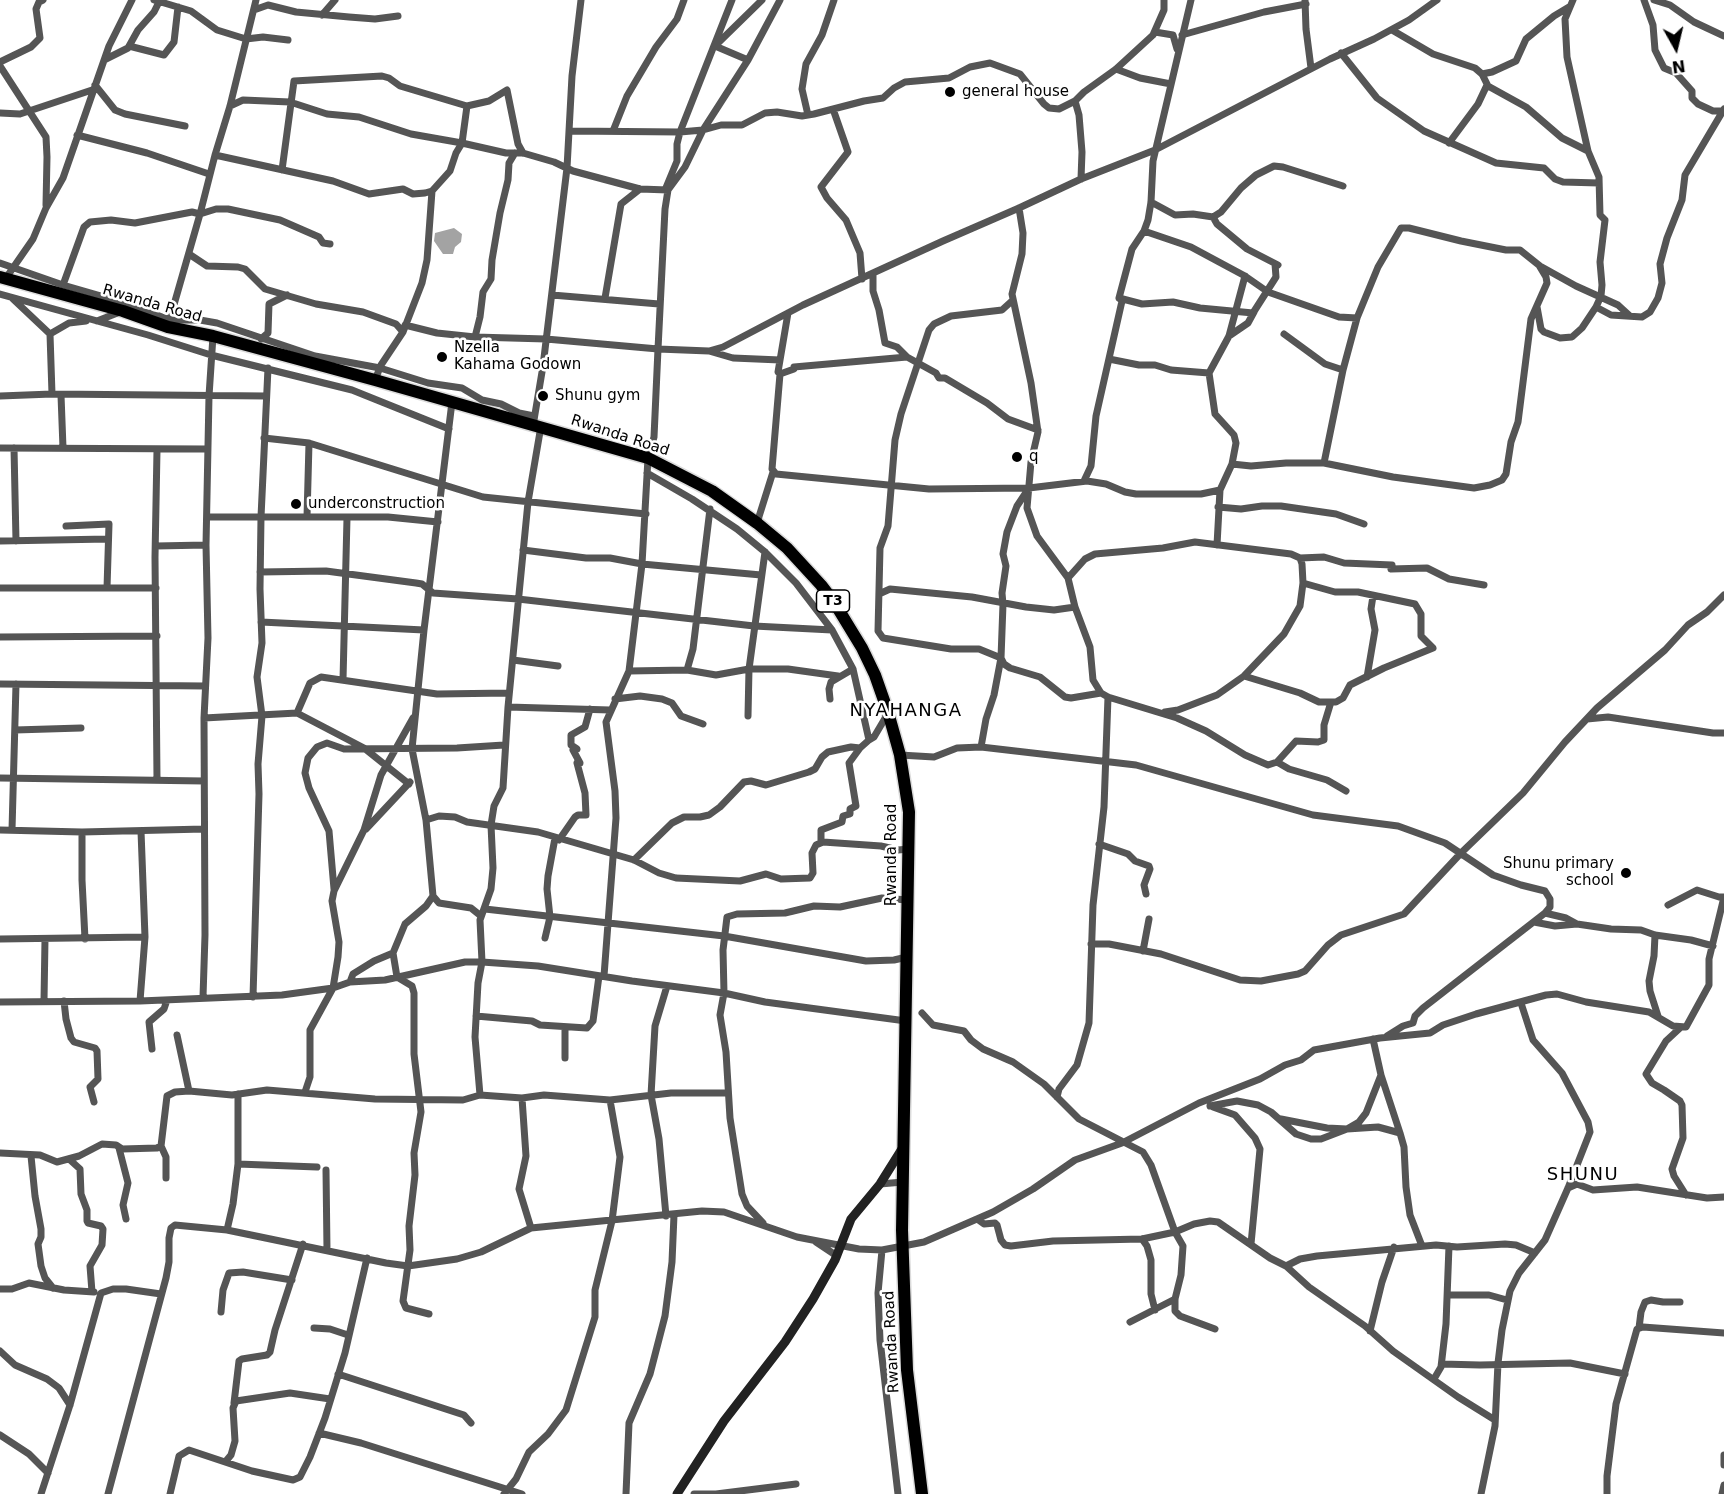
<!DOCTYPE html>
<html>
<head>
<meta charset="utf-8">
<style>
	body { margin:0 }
	#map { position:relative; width:1724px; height:1494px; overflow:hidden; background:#fff; font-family:"DejaVu Sans",sans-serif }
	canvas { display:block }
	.north { position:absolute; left:1646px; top:18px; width:60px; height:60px; -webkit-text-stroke:4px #fff; paint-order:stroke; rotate:172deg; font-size:16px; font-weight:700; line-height:24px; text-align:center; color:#000 }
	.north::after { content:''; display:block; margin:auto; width:21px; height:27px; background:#000; clip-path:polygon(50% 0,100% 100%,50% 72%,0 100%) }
</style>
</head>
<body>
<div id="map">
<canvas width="1724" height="1494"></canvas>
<div class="north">N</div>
</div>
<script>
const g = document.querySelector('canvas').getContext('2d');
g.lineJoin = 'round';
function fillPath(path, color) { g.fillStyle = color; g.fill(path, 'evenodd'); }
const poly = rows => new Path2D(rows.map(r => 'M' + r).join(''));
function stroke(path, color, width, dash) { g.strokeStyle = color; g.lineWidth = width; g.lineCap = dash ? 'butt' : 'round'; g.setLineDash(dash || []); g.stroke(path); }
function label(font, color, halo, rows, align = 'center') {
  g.font = font + ' "DejaVu Sans",sans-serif'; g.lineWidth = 5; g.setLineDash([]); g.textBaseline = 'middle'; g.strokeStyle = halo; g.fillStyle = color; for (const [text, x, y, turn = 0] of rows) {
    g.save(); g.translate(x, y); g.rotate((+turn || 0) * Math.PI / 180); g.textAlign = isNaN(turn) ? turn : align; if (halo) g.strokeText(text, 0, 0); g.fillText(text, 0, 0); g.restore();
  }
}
fillPath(poly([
	[454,228,462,234,461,242,455,247,453,254,443,254,434,241,435,233]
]), '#a3a3a3');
const highway = poly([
	[0,277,123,311,168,327,213,336,375,380,648,458,712,491,757,523,787,548,821,585,834,602,862,648,875,675,888,712,900,755,909,812,902,1230,907,1370,922,1494]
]);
stroke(highway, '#dbdbdb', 15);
stroke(poly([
	[154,0,191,11,217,30,246,39,263,37,288,40],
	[1305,0,1306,29,1311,68],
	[1644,0,1653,25,1655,50,1664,68,1676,73,1692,91,1692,98,1698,104,1713,111,1724,111],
	[1654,0,1670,5,1694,22,1724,36],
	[254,10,268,5,296,12,349,17,375,19,398,16],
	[322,15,335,0],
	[1392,30,1433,54,1475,68,1482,74,1488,86,1526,107,1562,138,1588,151],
	[1155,32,1173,35,1177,49],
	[1182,35,1264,12,1306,4],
	[129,46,164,55,174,42,178,7],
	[1341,53,1377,98,1424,131,1496,163,1544,168,1555,179,1563,182,1599,183],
	[106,59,128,48,138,30,154,12,159,2],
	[748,60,780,0],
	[0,62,31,47,40,38,36,9,39,2,43,0],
	[0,66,46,137,47,157,46,205],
	[1116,69,1140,78,1171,84],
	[1482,74,1492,72,1516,61,1526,39,1554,16,1569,7],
	[95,85,115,110,125,114,185,126],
	[1075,101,1079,115,1082,152,1081,179],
	[230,106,243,100,290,102,327,114,359,117,411,134,462,143,506,153,523,153,554,162,573,171,640,189,668,190],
	[833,109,848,152,821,187,827,198,846,220,860,253,862,279],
	[0,113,20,114,92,90],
	[808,115,802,89,806,64,822,35,834,0],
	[570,131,680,132,703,130,721,125,742,125,765,113,777,112,802,116,814,114,864,101,883,98,894,88,905,82,949,78,970,67,990,63,1020,74,1044,104,1049,108,1059,109,1075,101,1084,92,1116,69,1153,35,1164,10,1164,0],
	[613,131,627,96,656,47,677,19,684,0],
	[77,135,147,153,209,174],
	[1449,143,1478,104,1487,85],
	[215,155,333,181,369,194,403,189,413,194,425,193,432,191,450,171,456,153,462,143,467,106,489,101,507,90,518,144,523,153],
	[282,170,294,81,382,76,389,78,400,86,467,106],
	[665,190,677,161,677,144,680,132,732,0],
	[1151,202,1175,215,1193,214,1213,217,1221,212,1241,188,1256,175,1274,166,1283,167,1343,186],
	[1019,208,1023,233,1022,254,1012,294,1031,383,1038,432,1031,462,1027,508,1037,536,1068,578,1075,607,1090,647,1093,680,1101,693,1108,697,1177,718,1206,731,1245,755,1268,765,1277,762,1296,741,1318,742,1324,740,1324,725,1331,702],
	[1213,217,1217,224,1247,249,1278,265],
	[1144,231,1191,247,1245,276,1268,292,1339,317,1357,318],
	[189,254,207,266,238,267,245,269,265,289,316,304,363,312,396,324,403,332],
	[0,263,63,285,122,302,170,320,200,320,217,323,315,356,380,368,428,383,462,388,482,400,501,404,519,413,534,416],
	[873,274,873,291,879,310,885,343,897,347,907,357],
	[6,278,33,239,46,208,63,178,109,46,132,0],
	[63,285,84,227,90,222,111,220,135,223,192,212,200,214,216,209,228,209,280,220,319,237,323,243,330,244],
	[0,294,148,335,211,355,352,390,449,429],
	[552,295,659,304],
	[605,298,621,204,640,189],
	[1119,298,1142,304,1173,302,1200,308,1253,313,1276,277,1275,264],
	[13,299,50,334,52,394],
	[1013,300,1002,310,951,316,934,324,929,330,901,414,895,440,888,526,880,548,878,631,883,638,951,649,979,649,1001,658,1004,664,1010,668,1040,677,1065,697,1071,698,1101,693],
	[1537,307,1541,329,1544,332,1560,338,1572,337,1582,328,1596,307,1601,296,1602,285,1600,262,1605,220,1600,215,1599,177,1588,151,1567,57,1565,19,1573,0],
	[1596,307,1611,315,1642,317,1650,312,1658,298,1662,283,1660,264,1667,238,1682,200,1685,175,1724,109],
	[788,313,778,372,780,374,772,469,776,474,929,489,1029,488,1087,481,1106,484,1125,492,1136,494,1201,494,1220,490],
	[97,321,120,312],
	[169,322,200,214,215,155,230,106,256,0],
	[405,325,437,333,475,337,546,339,658,349,665,209,668,190,685,167,703,130,748,60,715,46,762,0],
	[50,334,69,323,86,321],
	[1284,334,1325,364,1343,370],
	[1229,336,1248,323,1254,312],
	[475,337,480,317,483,292,491,279,492,260,500,213,508,180,509,163,515,153],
	[261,339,268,333,269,304,287,295],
	[709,351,733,358,780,360],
	[1109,359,1139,365,1155,365,1171,370,1209,373],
	[780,374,794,369,794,367,907,357,936,373,939,378,945,378,987,403,1008,419,1038,430],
	[375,380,381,365,403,332,422,283,427,260,432,191],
	[61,395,63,448],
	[0,396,52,394,266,396],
	[452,402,424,630,412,749,426,820,433,896,439,903,471,908,481,916],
	[534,420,543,366,567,168,572,76,581,0],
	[541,426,528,502,508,707,503,788,494,806,491,825,493,868,491,889,480,920,482,962,478,983,475,1037,480,1095,522,1098,544,1095,610,1100,671,1093,728,1093],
	[264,438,309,443,483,497,646,514],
	[0,448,207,449],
	[14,448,16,541],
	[1324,463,1343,370,1357,318,1378,267,1401,228,1409,228,1461,241,1506,250,1520,250,1540,266,1576,286,1618,305,1630,316],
	[1232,464,1251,466,1286,463,1324,463,1393,477,1474,488,1490,485,1502,480,1506,474,1511,442,1518,422,1531,319,1547,283,1546,277,1540,267],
	[1084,481,1091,466,1096,416,1122,301,1119,298,1132,249,1144,231,1148,220,1151,202,1153,161,1191,0],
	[1218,507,1241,509,1262,506,1281,506,1336,514,1364,524],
	[207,517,388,517,438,522],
	[307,517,309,443],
	[757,523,773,472],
	[66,526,109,524,107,588],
	[0,541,108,539],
	[1217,545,1220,490,1232,464,1236,443,1234,435,1215,414,1209,373,1229,336,1245,276],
	[156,546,206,545],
	[523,550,586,558,610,558,642,564,761,575],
	[260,572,326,571,416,583,422,584,433,593,518,599,754,626,832,630],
	[1068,578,1085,559,1095,554,1163,548,1195,542,1291,554,1300,558,1324,557,1344,563,1392,565,1391,569,1427,568,1449,579,1484,585],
	[0,588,156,588],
	[879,594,890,589,972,597,1026,607,1054,610,1075,607],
	[261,622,424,630],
	[0,637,157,636],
	[513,660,558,666],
	[687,670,693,649,710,509],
	[629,671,687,670,716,675,749,669,788,669,838,676],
	[1244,676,1300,693,1319,702,1336,702,1343,698,1350,685,1384,668,1433,648,1421,636,1421,614,1415,604,1358,592,1335,592,1303,583],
	[1367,677,1375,630,1371,609,1373,596],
	[343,680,347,518],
	[0,684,205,686],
	[615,699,640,696,662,699,672,703,681,716,703,724],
	[830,699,829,689,831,682,853,669],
	[508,707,610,710],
	[1165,712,1178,710,1217,695,1244,676,1284,634,1300,606,1303,583,1302,564,1300,558],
	[297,713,364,748,409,784],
	[748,716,749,669,765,552],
	[204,718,297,713,310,683,321,677,437,694,509,693],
	[1587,719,1608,717,1713,733,1724,733],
	[15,730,81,728],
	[869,740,874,737,887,715],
	[981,747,986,719,994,695,1001,658,1003,604,1002,593,1006,566,1003,554,1007,532,1017,506,1027,491],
	[900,755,934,757,957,748,981,747,1136,765,1313,815,1398,826,1445,843,1493,875,1521,885,1545,891,1550,899,1550,907,1545,913,1423,1008,1415,1016,1413,1023,1403,1026,1387,1036],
	[1277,762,1289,769,1327,780,1346,791],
	[0,778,204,781],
	[157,779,155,557,157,450],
	[426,820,439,816,455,817,467,822,538,832,634,860,659,873,676,878,740,881,766,874,781,879,810,878,813,873,812,853,816,845,823,842,881,846,898,850,909,849],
	[366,829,410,782],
	[0,830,82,832,204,829],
	[12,830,16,684],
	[82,832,82,880,85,939],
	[559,840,575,817,578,815,586,815,585,793,577,763,580,763,573,750,577,749,571,745,571,735,585,727,590,709],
	[821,842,821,830,842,822,843,816,850,814,850,809,856,806,849,763,860,748],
	[1099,844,1128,854,1135,861,1149,866,1150,869,1144,885,1146,894],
	[634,860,672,823,684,817,700,817,709,815,720,807,744,782,751,781,766,785,809,772,815,769,822,757,828,752,851,747,860,748,869,740,853,669,832,630,796,583,765,552,737,529,692,499,647,473],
	[334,889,329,831,309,788,305,773,308,758,317,747,327,743,344,749,457,748,504,745],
	[1668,905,1697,890,1719,897,1724,897],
	[485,909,724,936,866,961,894,960,907,957],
	[1545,913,1566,918,1577,924],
	[1534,922,1555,926,1577,924,1611,929,1641,930,1655,935,1691,940,1713,946],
	[1655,935,1654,956,1649,981,1650,991,1658,1016],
	[545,938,550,917,547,889,548,876,555,838],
	[0,939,145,937],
	[1091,944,1109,944,1161,954,1240,980,1261,981,1298,974,1305,971,1328,945,1341,935,1404,914,1461,853,1523,793,1565,742,1597,708,1665,650,1688,625,1707,612,1724,595],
	[1143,951,1149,919],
	[604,976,616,818,615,791,606,722,629,671,642,564,648,458,654,437,658,349,709,351,723,347,803,305,943,241,1019,208,1081,179,1155,150,1330,59,1374,39,1409,20,1437,0],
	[350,982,353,974,374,961,393,953],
	[203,997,205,935,204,718,208,638,206,545,209,396,213,336],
	[253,997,259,794,258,764,262,716,257,677,262,643,260,589,261,517,268,368],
	[44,1001,45,939],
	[64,1001,66,1019,71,1038,74,1042,95,1048,97,1051,98,1079,90,1087,94,1102],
	[140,1001,145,937,141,831],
	[0,1002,140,1001,282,995,333,988,350,982,385,980,465,962,482,962,538,966,632,981,724,993,765,1002,906,1021],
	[922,1013,933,1025,964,1031,971,1040,983,1049,1013,1062,1044,1084,1079,1119,1143,1152,1151,1165,1175,1232,1183,1246,1181,1275,1175,1299,1175,1311,1180,1316,1215,1329],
	[476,1016,532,1021,540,1025,587,1028,593,1021,599,976],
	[1680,1028,1666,1041,1646,1074,1652,1083,1664,1090,1680,1101,1682,1105,1683,1138,1672,1169,1674,1176,1686,1195],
	[177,1035,189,1091],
	[152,1049,149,1022,164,1009,167,1000],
	[565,1058,565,1027],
	[1381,1075,1400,1133],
	[305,1092,310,1077,310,1030,333,988,338,957,339,942,332,901,334,891,364,830,381,775,413,718],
	[1057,1097,1059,1089,1077,1065,1089,1023,1093,905,1104,807,1108,697],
	[522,1098,526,1156,519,1189,531,1228],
	[1210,1106,1237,1101,1258,1105,1271,1112,1296,1134,1311,1139,1321,1139,1347,1129,1359,1122,1366,1113,1381,1075,1373,1039],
	[1213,1107,1235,1115,1255,1138,1260,1149,1251,1244],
	[1281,1119,1327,1128,1347,1129,1378,1127,1400,1133,1404,1147,1406,1187,1410,1215,1422,1246],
	[161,1146,166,1157,166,1178],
	[119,1148,128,1183,123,1205,126,1219],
	[0,1153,40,1155,57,1162,79,1156,102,1144,116,1145,122,1149,157,1148,161,1146,167,1096,175,1092,189,1091,232,1095,267,1090,375,1099,463,1100,480,1095],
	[31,1156,35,1196,41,1229,41,1237,38,1244,41,1266,45,1278,53,1288],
	[69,1159,80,1169,81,1194,87,1210,87,1221,88,1223,101,1226,103,1229,102,1245,90,1266,92,1292],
	[238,1164,317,1167],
	[326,1170,327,1250],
	[880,1184,903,1182],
	[1568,1188,1577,1184,1593,1190,1637,1187,1707,1198,1724,1197],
	[666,1216,659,1139,651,1095,655,1026,667,986],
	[977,1219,984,1224,995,1223,997,1225,1001,1240,1005,1245,1011,1246,1053,1241,1142,1239,1175,1232,1194,1224,1210,1221,1218,1222,1270,1258,1286,1266,1309,1287,1365,1326,1393,1351,1458,1397,1495,1420],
	[763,1223,747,1206,742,1194,730,1118,726,1052,720,1015,724,993,723,950,727,917,737,914,785,913,814,906,840,907,882,898,907,900],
	[227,1230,233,1204,238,1164,238,1094],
	[1142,1239,1147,1246,1151,1260,1151,1294,1155,1310],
	[816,1242,837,1256],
	[882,1250,878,1293,880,1340,898,1494],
	[1286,1266,1300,1259,1317,1256,1436,1245,1457,1247,1505,1244,1516,1245,1535,1253],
	[0,1289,12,1289,29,1283,64,1290,94,1292],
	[1448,1295,1489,1295,1507,1300],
	[221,1312,223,1290,229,1273,243,1272,292,1280],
	[429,1314,406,1308,403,1301,410,1250,409,1226,415,1175,414,1153,421,1112,414,1054,414,993,412,986,397,977,393,953,405,924,426,906,433,896],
	[1130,1322,1175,1299],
	[314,1328,330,1329,348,1335],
	[1639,1328,1641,1312,1645,1302,1651,1300,1663,1302,1680,1302],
	[1370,1331,1382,1282,1394,1247],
	[0,1351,15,1365,47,1379,59,1388,70,1405],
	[1442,1364,1480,1365,1570,1363,1625,1374],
	[338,1374,464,1415,471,1423],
	[1434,1379,1441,1367,1446,1324,1449,1246],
	[234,1403,239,1361,242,1359,267,1355,270,1352,275,1330,303,1244],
	[319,1433,361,1443,522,1494],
	[0,1435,29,1454,48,1473],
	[1724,1455,1724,1465],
	[226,1461,231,1455,235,1441,233,1408,236,1401,290,1393,330,1399],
	[41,1494,70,1405,101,1293,113,1289,126,1289,161,1294],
	[108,1494,166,1278,169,1262,169,1238,171,1228,175,1225,227,1230,386,1263,408,1266,457,1259,481,1252,531,1228,702,1211,724,1212,797,1237,859,1249,882,1250,924,1242,993,1212,1033,1189,1075,1160,1122,1143,1199,1103,1260,1079,1285,1065,1301,1060,1314,1050,1380,1038,1430,1033,1443,1025,1476,1014,1546,995,1557,994,1586,1002,1649,1012,1673,1026,1686,1027,1709,985,1709,959,1724,897],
	[170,1494,179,1456,189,1450,252,1471,293,1480,300,1477,310,1457,325,1418,345,1353,367,1258],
	[504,1494,516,1479,529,1452,548,1434,566,1410,595,1317,595,1290,612,1221,620,1157,610,1100],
	[626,1494,629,1423,650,1374,665,1316,672,1262,674,1215],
	[694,1494,716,1494,796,1484],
	[1481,1494,1495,1426,1498,1363,1502,1330,1510,1291,1519,1273,1545,1240,1568,1188,1590,1132,1588,1122,1562,1073,1533,1040,1521,1003],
	[1607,1494,1607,1476,1616,1404,1637,1329,1643,1327,1724,1333],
	[1722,1494,1724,1485]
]), '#555', 7);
stroke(poly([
	[677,1494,724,1421,785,1342,813,1299,835,1260,851,1219,880,1184,902,1149]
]), '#222', 9);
stroke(highway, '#000', 12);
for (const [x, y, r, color] of [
	[950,92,6,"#000"],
	[442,357,6,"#000"],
	[543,396,6,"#000"],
	[1017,457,6,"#000"],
	[296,504,6,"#000"],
	[1626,873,6,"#000"]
]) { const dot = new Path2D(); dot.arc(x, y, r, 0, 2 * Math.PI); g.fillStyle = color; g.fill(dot); stroke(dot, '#fff', 2); }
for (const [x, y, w] of [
	[833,601,33]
]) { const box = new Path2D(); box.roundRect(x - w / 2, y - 11, w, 22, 4.5); g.fillStyle = '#fff'; g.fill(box); stroke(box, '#000', 1.5); }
label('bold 14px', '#000', null, [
	["T3",833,601]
]);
label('15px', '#000', '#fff', [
	["general house",962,92],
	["Nzella",454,348],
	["Kahama Godown",454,365],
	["Shunu gym",555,396],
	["q",1029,457],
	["underconstruction",308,504],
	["Shunu primary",1614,864,"right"],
	["school",1614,881,"right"]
], 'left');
label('15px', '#000', '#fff', [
	["Rwanda Road",152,304,16],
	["Rwanda Road",620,436,18],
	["Rwanda Road",892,855,-90],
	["Rwanda Road",892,1342,-93]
]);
g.letterSpacing = '1.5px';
label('18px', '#000', '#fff', [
	["NYAHANGA",906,711],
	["SHUNU",1583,1175]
]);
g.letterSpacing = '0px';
</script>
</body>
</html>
